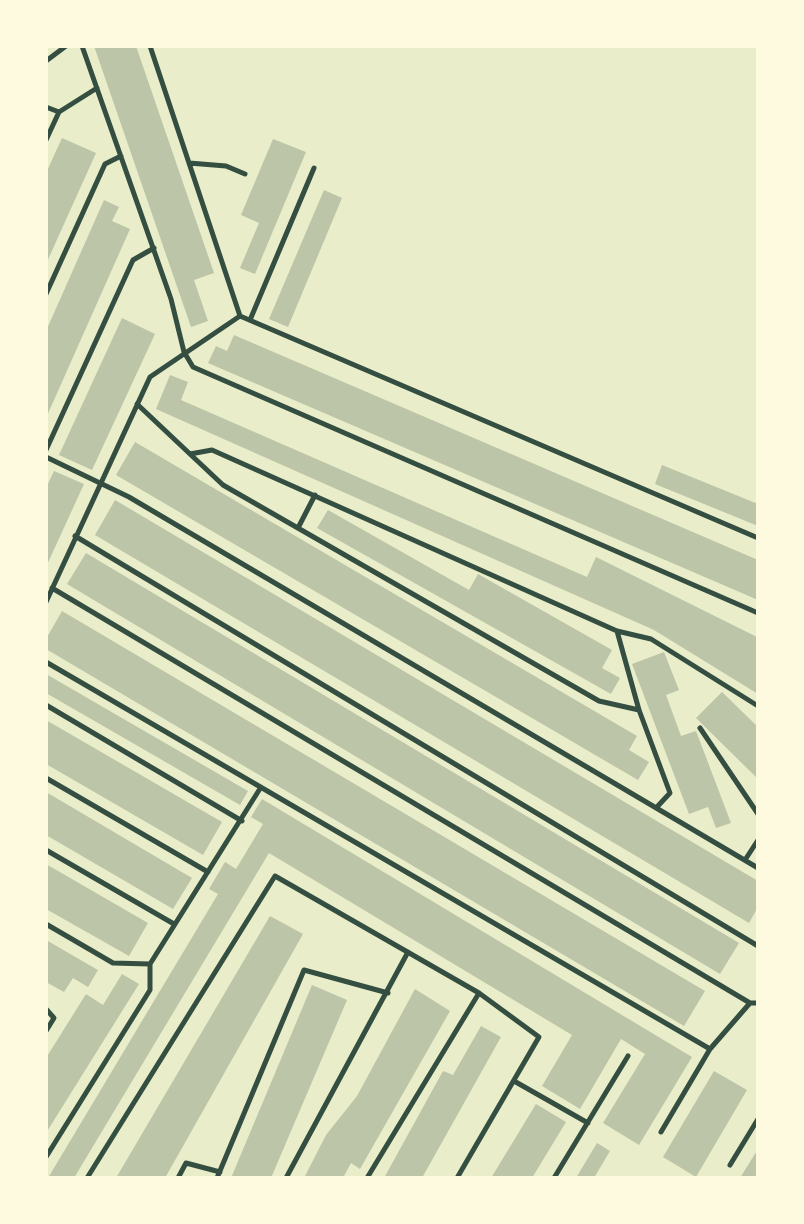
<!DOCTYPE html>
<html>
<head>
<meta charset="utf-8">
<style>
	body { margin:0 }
	#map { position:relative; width:804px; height:1224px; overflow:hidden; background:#e9edc9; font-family:Lato,sans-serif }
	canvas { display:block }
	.frame { position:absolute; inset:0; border:48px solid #fefae0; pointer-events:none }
</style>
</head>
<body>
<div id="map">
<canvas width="804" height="1224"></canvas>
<div class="frame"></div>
</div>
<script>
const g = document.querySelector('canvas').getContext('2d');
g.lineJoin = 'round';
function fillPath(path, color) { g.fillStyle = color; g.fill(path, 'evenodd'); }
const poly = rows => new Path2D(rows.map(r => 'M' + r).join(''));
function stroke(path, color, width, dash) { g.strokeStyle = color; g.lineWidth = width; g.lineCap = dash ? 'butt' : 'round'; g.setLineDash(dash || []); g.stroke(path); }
fillPath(poly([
	[94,46,136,46,214,273,194,280,208,321,191,327],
	[62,138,96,153,46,264,46,173],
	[273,139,306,152,255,274,240,268,259,223,241,215],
	[324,190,342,198,288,327,269,319],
	[104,200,119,207,112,221,130,229,46,418,46,331],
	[122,318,155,334,92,470,59,455],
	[234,335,758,560,758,600,208,363,216,346,227,351],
	[170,375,188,382,181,400,587,577,596,557,757,637,758,694,654,630,156,409],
	[135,442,637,736,629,750,649,762,638,780,116,475],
	[662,465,758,504,758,526,655,484],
	[54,471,84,484,46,567,46,488],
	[115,500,758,881,758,907,749,923,95,535],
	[328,510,469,590,478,574,612,650,602,668,620,678,611,694,317,528],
	[86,553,739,943,720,974,67,584],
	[62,611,705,991,684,1026,46,649,46,639],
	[664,652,679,690,666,695,681,736,696,731,731,823,716,828,708,807,689,814,632,664],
	[46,674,248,791,240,805,46,693],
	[722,692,758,727,758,779,696,718],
	[46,720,222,822,203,855,46,764],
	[46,792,192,878,173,909,46,835],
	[262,799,692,1057,639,1145,603,1123,645,1054,621,1039,580,1109,542,1086,572,1035,269,853,74,1178,48,1178,218,894,209,889,225,862,236,869,263,824,251,817],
	[46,864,148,923,129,956,46,909],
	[270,916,303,934,165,1178,116,1178],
	[46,940,98,970,88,987,73,978,64,992,46,982],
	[122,974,139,984,46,1133,46,1058,86,994,103,1005],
	[312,985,347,1000,271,1178,231,1178],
	[415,989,450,1011,360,1169,351,1163,343,1178,304,1178,326,1135,357,1096],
	[481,1026,501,1037,422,1178,384,1178,443,1071,453,1075],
	[714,1071,747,1090,696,1177,663,1157],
	[536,1104,566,1122,532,1178,491,1178],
	[597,1143,610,1151,594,1178,576,1178],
	[758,1149,758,1178,740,1178]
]), '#bcc5a7');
stroke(poly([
	[82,46,171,299,184,352,193,367,758,613],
	[150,46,240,316,758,538],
	[46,61,66,46],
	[46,107,59,112],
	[46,140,59,112,97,88],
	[189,163,226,166,245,174],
	[46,294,105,164,121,156],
	[250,320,314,168],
	[137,404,190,454,212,450,617,631,651,639,758,706],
	[46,450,133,260,154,248],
	[190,454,223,485,599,701,639,710],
	[46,457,129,497,758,868],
	[298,528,315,495],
	[75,536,758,946],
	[52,588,750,1003,758,1003],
	[46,602,150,377,240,316],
	[617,631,639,710,670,793,656,808],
	[46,662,710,1049,750,1003],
	[46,705,242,821],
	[700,728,758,814],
	[46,778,208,872],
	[46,850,174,924],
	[745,860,758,840],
	[46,924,113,963,150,964],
	[46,1009,54,1018,46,1031],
	[514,1081,588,1123],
	[661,1132,710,1049],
	[46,1157,150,990,150,964,261,787],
	[730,1165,758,1119],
	[87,1178,275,876,479,993,539,1037,457,1178],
	[178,1178,186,1163,220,1172],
	[217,1178,304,970,388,993],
	[286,1178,408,952],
	[367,1178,479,993],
	[554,1178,628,1056]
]), '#344e41', 5);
</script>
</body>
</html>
